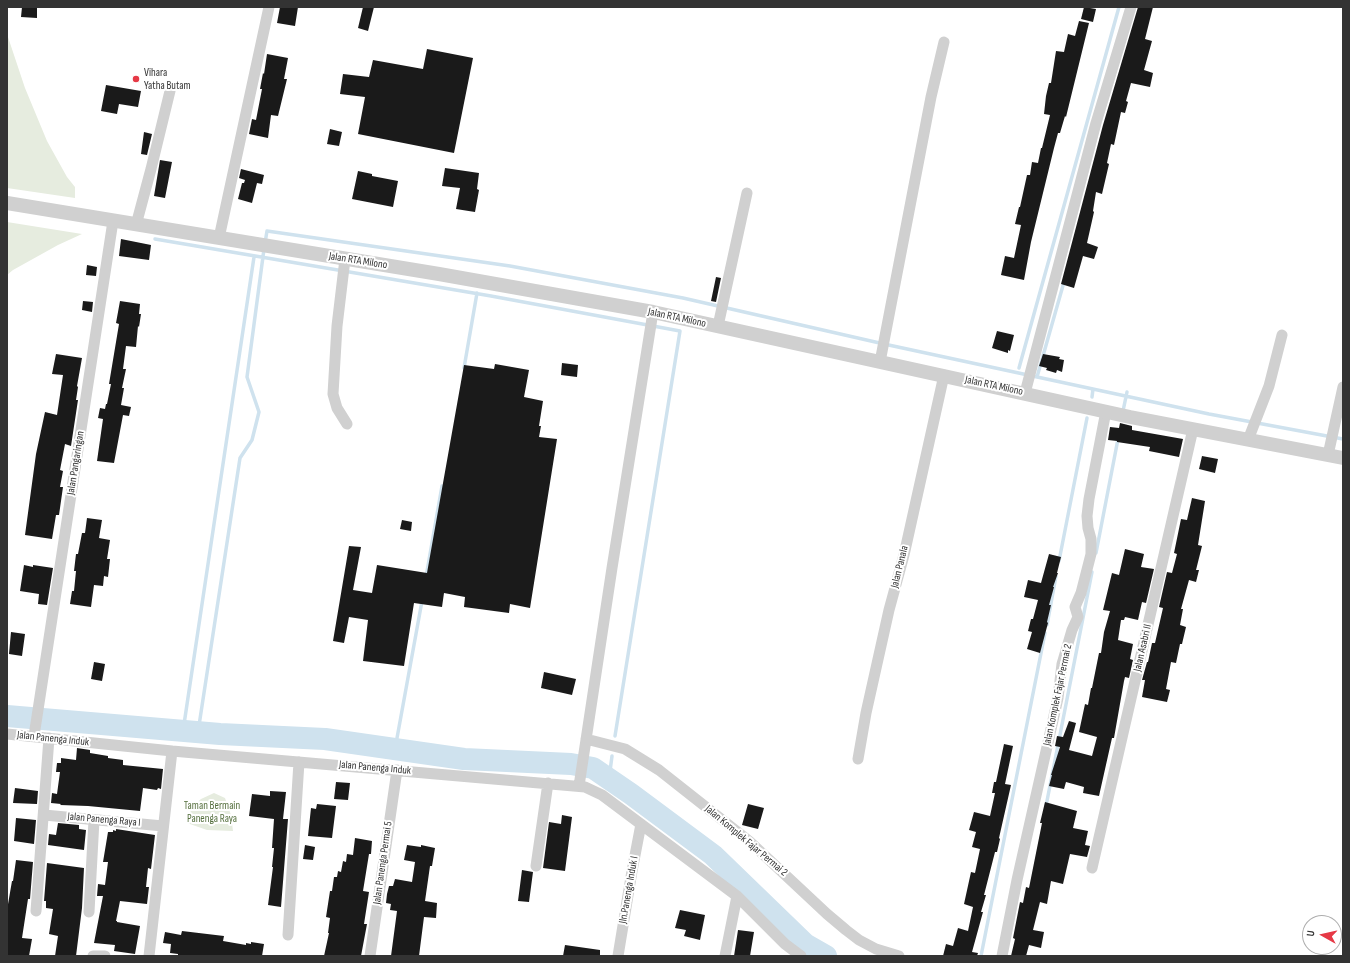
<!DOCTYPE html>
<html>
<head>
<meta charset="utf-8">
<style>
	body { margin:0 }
	#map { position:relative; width:1350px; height:963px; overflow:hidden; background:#fff; font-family:"Sofia Sans Condensed",sans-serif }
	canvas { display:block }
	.frame { position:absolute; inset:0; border:8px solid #333; pointer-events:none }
	.north { position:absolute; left:1302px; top:915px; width:40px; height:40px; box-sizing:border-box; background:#fff; border:1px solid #adadad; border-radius:50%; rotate:278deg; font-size:11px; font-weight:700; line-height:16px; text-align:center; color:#333 }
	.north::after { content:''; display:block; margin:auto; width:14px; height:18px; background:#e63946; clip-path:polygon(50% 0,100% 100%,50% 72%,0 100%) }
</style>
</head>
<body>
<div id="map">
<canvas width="1350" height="963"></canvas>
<div class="frame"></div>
<div class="north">U</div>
</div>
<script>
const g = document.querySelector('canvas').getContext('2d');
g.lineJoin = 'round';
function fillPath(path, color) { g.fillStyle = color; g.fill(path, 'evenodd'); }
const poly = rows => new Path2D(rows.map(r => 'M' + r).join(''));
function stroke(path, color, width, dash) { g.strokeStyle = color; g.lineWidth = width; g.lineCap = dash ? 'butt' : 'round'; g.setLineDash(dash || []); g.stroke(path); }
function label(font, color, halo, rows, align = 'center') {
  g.font = font + ' "Sofia Sans Condensed",sans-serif'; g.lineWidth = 4; g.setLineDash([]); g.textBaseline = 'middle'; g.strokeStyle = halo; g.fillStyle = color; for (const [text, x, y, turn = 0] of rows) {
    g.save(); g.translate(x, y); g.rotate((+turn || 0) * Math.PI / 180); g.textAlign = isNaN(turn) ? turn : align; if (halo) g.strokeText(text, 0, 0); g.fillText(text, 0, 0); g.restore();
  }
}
fillPath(poly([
	[7,34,25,88,47,141,67,177,75,187,75,198,7,188],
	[7,222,82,234,58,245,13,270,7,275],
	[214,793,225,798,231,815,233,831,207,830,187,823,192,807,201,799]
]), '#e6ecdf');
stroke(poly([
	[155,239,491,296,680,331,615,736],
	[265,243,267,231,510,266,683,298,884,344,1209,414,1343,439],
	[464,368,477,293],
	[1019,368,1119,7],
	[1037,377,1064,282],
	[1092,397,1093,389],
	[1123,411,1127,392],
	[1096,553,1118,439],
	[1059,561,1087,418],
	[426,577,442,486],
	[1047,625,1056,576],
	[7,721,145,733,256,739,352,750,453,763,571,764],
	[183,731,254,257],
	[198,732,240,458,252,440,259,412,247,377,264,249],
	[395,749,422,601],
	[609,779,612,756],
	[1046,806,1092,572],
	[981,956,1045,633]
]), '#cfe2ee', 3.5);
stroke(poly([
	[7,716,220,734,325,739,464,759,571,764,593,768,631,794,713,855,805,944,826,956]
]), '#cfe2ee', 22);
fillPath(poly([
	[22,7,37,7,37,18,21,17],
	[280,7,298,7,295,26,277,23],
	[363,7,374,7,368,31,358,28],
	[1084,7,1096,9,1093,22,1081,19],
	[1138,7,1153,7,1145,39,1152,41,1144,70,1153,73,1150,87,1131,83,1126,101,1128,102,1125,113,1121,112,1114,145,1111,144,1107,163,1109,164,1102,194,1096,192,1093,211,1094,212,1087,243,1098,247,1094,259,1083,256,1074,288,1061,284,1103,125],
	[1079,21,1089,23,1066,117,1065,116,1060,133,1058,133,1054,148,1031,242,1024,280,1001,275,1005,256,1014,258,1021,225,1015,224,1019,207,1020,207,1027,175,1030,175,1032,162,1038,163,1041,148,1042,148,1050,115,1044,114,1046,96,1049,83,1051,83,1056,51,1064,52,1068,34,1075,36],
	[427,49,473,58,454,153,358,134,365,97,340,94,343,74,369,77,373,60,423,69],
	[267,54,288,58,284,79,287,79,278,116,271,115,268,138,249,134,252,119,256,120,262,89,260,89,263,73,264,74],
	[106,85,141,91,138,107,119,104,117,114,101,111],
	[330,129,342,132,339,146,327,144],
	[144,132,152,134,147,155,141,154],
	[160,160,172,162,165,198,154,196],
	[445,168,479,173,477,189,479,190,475,212,456,209,460,188,442,186],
	[241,169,264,175,262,184,257,183,252,203,238,199,242,183,244,183,245,180,239,178],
	[358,171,372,174,372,176,398,181,393,207,352,199],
	[121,239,151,245,149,260,119,256],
	[87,265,97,267,96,276,86,275],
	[716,277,721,278,716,302,711,301],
	[83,301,93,302,92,312,82,310],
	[120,301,140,304,139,314,141,314,139,327,138,326,136,347,126,346,123,369,126,369,122,388,124,388,121,405,131,407,129,416,123,415,114,463,97,461,103,419,98,418,100,408,105,409,106,404,107,404,111,384,109,384,119,324,116,323],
	[997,331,1014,335,1010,351,1008,350,1008,353,992,348],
	[56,354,82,358,77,386,78,387,76,400,78,400,71,446,65,444,60,470,63,471,60,487,63,487,59,515,56,515,52,539,25,535,36,454,45,412,57,415,63,375,52,374],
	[1043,354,1060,357,1059,359,1064,360,1062,372,1057,370,1056,373,1046,370,1047,368,1039,366],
	[562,363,578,365,577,377,561,375],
	[495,364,529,370,524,397,543,401,539,426,541,426,539,437,557,439,530,608,510,604,509,613,464,607,465,597,444,593,442,607,414,603,404,666,363,661,368,620,349,617,344,643,333,641,349,546,361,547,353,590,372,593,377,565,427,573,464,365,494,369],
	[1120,423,1132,426,1132,430,1183,439,1179,457,1149,451,1150,447,1117,442,1117,441,1108,440,1110,427,1119,428],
	[1202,456,1218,459,1215,473,1199,469],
	[1192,498,1205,501,1198,545,1202,546,1196,570,1199,570,1196,582,1189,580,1181,609,1183,609,1180,625,1186,627,1182,644,1180,644,1176,663,1171,662,1166,689,1170,690,1167,702,1142,697,1145,680,1142,680,1147,662,1148,662,1152,643,1155,643,1163,608,1159,607,1167,572,1172,573,1177,554,1174,553,1181,519,1187,520],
	[87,518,102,520,99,538,110,540,107,559,110,559,108,577,104,576,103,586,94,585,91,607,70,604,72,591,74,591,76,571,74,571,76,554,78,554,82,533,85,533],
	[402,520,412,522,411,531,400,529],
	[1125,549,1144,554,1141,567,1154,569,1146,603,1142,602,1138,620,1125,617,1124,620,1121,620,1118,640,1133,644,1130,659,1133,660,1129,678,1125,677,1124,681,1114,738,1112,738,1099,796,1083,793,1084,787,1066,782,1064,789,1049,786,1052,775,1051,775,1060,747,1055,746,1057,736,1063,737,1069,721,1076,723,1069,750,1092,756,1097,737,1079,732,1085,704,1088,705,1091,688,1092,688,1099,653,1101,653,1104,632,1110,611,1103,610,1112,573,1119,575],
	[1049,554,1061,557,1057,573,1058,573,1053,587,1054,587,1049,605,1051,605,1047,622,1048,623,1040,653,1027,649,1032,632,1028,631,1031,619,1033,619,1038,600,1024,597,1028,580,1041,583],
	[24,565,33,567,33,565,53,568,47,605,38,604,39,594,20,591],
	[11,632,25,634,22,656,9,654],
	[94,662,105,664,102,681,91,679],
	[544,672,576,679,572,695,541,688],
	[1004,744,1013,746,1005,784,1011,785,999,838,1000,839,997,852,995,852,994,856,984,895,986,895,981,912,983,912,972,952,978,953,977,956,943,956,946,944,953,946,958,928,968,931,973,907,964,904,971,872,975,873,980,849,972,847,976,832,969,830,974,812,990,816,995,793,992,793,994,782,996,782],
	[77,748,90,750,90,753,108,756,108,758,123,760,123,765,163,769,161,789,158,788,157,790,143,788,140,811,88,806,60,805,61,804,51,803,52,793,57,794,60,772,56,772,57,763,61,763,61,758,76,760],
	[336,782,350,783,348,800,334,799],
	[15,788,38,791,37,804,13,803],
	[270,791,286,792,283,819,288,819,281,907,268,905,273,867,272,867,274,848,272,848,274,819,249,816,252,794,270,796],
	[1045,802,1077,811,1073,828,1088,831,1085,845,1090,846,1087,857,1070,854,1063,884,1051,881,1047,904,1040,902,1033,930,1044,932,1041,948,1029,945,1026,956,1011,956,1015,939,1013,938,1020,902,1023,903,1026,887,1029,888,1042,823,1040,823],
	[317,804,336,806,332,838,308,836,311,808,316,809],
	[748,804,764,808,758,829,742,825],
	[562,815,572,817,565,871,543,868,549,822,561,824],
	[16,818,36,820,34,844,14,841],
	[58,823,79,825,79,829,86,830,84,850,48,845,49,834,56,835],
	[116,829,155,835,151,869,148,868,146,887,149,887,147,904,120,901,116,921,117,921,117,922,140,926,135,954,114,951,115,945,94,943,103,896,97,896,98,884,105,885,108,862,103,862,108,832,113,832,113,830,116,831],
	[355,838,372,841,371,854,369,854,363,891,369,892,364,924,367,924,361,956,324,956,329,933,328,933,330,918,326,917,330,891,332,891,334,877,337,877,338,871,341,872,343,861,346,862,347,854,353,855],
	[305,845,315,847,313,860,303,859],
	[407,845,421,847,421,845,435,848,432,866,430,866,425,901,437,903,436,918,424,917,419,956,391,956,397,911,390,910,391,904,386,903,387,894,389,886,393,886,395,879,412,882,415,862,404,860],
	[16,860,33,862,30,899,28,899,22,938,32,939,29,956,7,956,7,910,12,881,13,881],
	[47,863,84,868,82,908,76,956,55,956,58,936,49,934,53,909,46,908,46,901,44,901],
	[522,870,533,872,529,902,518,901],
	[680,910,705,915,700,940,684,936,686,930,675,928],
	[738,930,754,932,750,956,734,956],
	[182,931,224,936,223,941,246,945,246,943,251,944,251,942,264,944,262,956,178,956,178,954,170,953,171,944,163,943,165,932,181,935],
	[565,945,600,950,600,956,563,956]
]), '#1a1a1a');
stroke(poly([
	[136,225,151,169,170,91],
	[219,238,269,7],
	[345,259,337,326,333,394,337,408,347,424],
	[718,326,747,193],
	[880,362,931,97,944,42],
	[1025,393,1096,123,1131,7],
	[1248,440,1269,386,1282,335],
	[1328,455,1343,387],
	[7,734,172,751,585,787,602,795,737,896,785,944,801,956],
	[34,736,113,221],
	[586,739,625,749,659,770,749,841,827,914,846,930,859,940,876,949,899,956],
	[858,759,866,713,889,610,904,555,944,375],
	[579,786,612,568,653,312],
	[44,815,163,826],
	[536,866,548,783],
	[1092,868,1193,429],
	[36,911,49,738],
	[89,912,94,820],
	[288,935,299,762],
	[93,956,105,956],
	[149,956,172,751],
	[370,956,397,770],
	[618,956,632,871,641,824],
	[725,956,737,896],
	[1002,956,1017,880,1058,698,1062,664,1072,630,1078,617,1075,607,1081,593,1091,554,1091,539,1088,528,1087,516,1089,499,1106,411]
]), '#d0d0d0', 11);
stroke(poly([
	[7,203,439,274,653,312,1130,417,1343,458]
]), '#d0d0d0', 14);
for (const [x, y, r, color] of [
	[136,79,4,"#e63946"]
]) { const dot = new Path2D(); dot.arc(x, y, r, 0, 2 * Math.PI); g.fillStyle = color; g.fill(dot); stroke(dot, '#fff', 1.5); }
label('11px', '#333', '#fff', [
	["Vihara",144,73],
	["Yatha Butam",144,86]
], 'left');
label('11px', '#333', '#fff', [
	["Jalan RTA Milono",358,261,9],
	["Jalan RTA Milono",677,318,12],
	["Jalan RTA Milono",994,386,12],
	["Jalan Pangaringan",76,463,-81],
	["Jalan Panala",900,567,-76],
	["Jalan Asabri II",1143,648,-77],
	["Jalan Komplek Fajar Permai 2",1058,695,-78],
	["Jalan Panenga Induk",53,739,6],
	["Jalan Panenga Induk",375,768,5],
	["Jalan Panenga Raya I",104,820,5],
	["Jalan Komplek Fajar Permai 2",746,841,40],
	["Jalan Panenga Permai 5",383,863,-82],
	["Jln.Panenga Induk I",629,890,-80]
]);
label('11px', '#56703f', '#fff', [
	["Taman Bermain",212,806],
	["Panenga Raya",212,819]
]);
</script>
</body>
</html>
